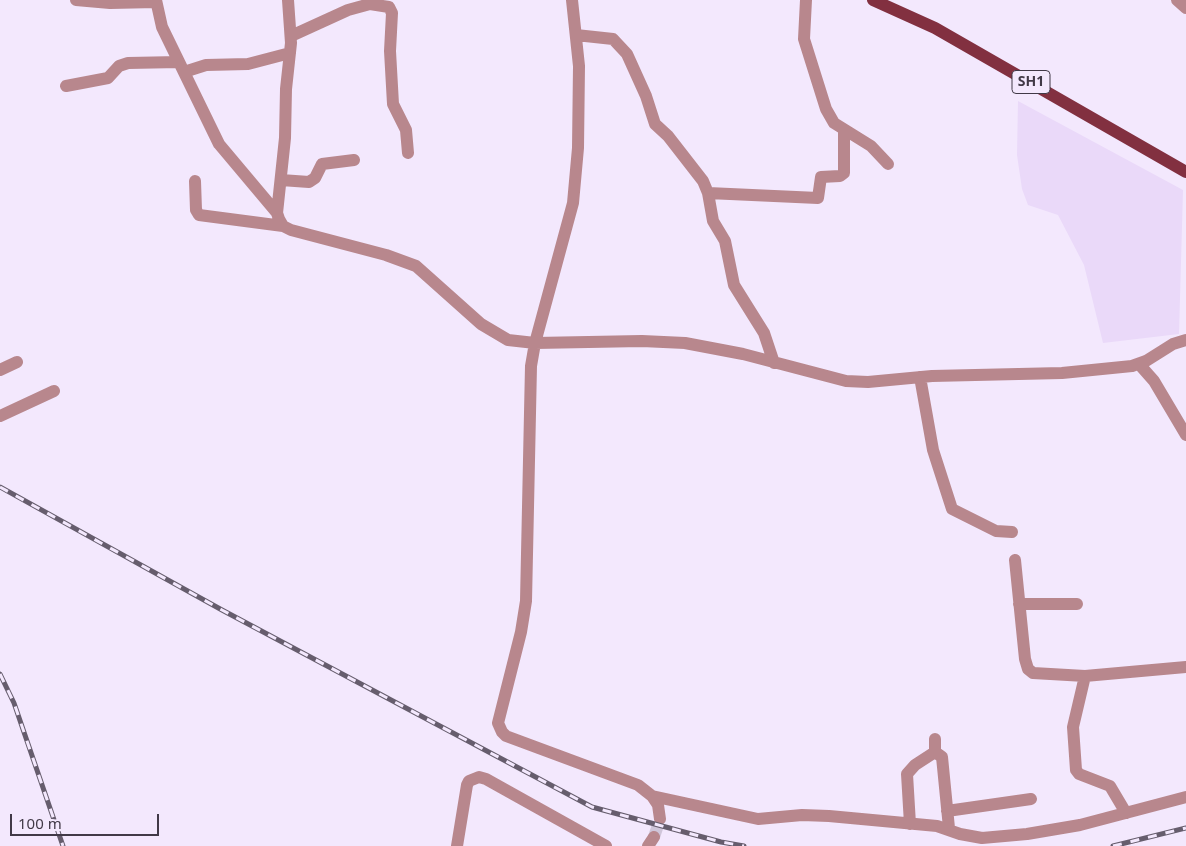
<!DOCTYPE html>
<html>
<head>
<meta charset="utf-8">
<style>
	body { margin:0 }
	#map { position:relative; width:1186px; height:846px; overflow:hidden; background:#f3e8fd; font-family:"Noto Sans",sans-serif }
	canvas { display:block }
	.scale { position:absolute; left:10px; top:814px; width:149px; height:22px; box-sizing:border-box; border:2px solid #413947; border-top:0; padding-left:6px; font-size:15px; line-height:18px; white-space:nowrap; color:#413947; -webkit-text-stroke:4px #f3e8fd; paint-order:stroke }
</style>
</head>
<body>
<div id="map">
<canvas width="1186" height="846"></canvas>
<div class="scale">100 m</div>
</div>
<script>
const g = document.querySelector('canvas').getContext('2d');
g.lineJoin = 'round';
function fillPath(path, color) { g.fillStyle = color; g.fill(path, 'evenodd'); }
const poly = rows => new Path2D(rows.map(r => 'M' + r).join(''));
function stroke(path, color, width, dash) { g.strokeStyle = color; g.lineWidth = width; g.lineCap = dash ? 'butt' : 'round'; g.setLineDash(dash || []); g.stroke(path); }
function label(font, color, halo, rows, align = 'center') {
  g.font = font + ' "Noto Sans",sans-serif'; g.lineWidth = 4.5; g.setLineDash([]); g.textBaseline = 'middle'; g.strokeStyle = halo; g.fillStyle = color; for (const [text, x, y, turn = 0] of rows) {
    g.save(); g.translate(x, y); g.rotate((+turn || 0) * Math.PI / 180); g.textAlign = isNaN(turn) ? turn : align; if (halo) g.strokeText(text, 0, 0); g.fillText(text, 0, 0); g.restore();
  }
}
fillPath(poly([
	[1018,101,1183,190,1179,334,1103,343,1084,265,1058,215,1028,205,1022,189,1017,155]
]), '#ead9f9');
stroke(poly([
	[654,837,660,819]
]), '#cfc5d9', 12, [12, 6]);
stroke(poly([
	[76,0,110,3,156,2],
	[156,0,162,27,219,144,277,213],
	[288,0,291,43,286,89,285,138,277,213,279,219,283,226,291,230,386,255,416,266,481,324,508,340,535,343,642,341,685,343,743,354,846,381,868,382,932,376,1062,373,1132,366,1146,361,1173,344,1186,340],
	[572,0,579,66,578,148,573,203,535,343,531,366,526,601,521,632,498,723,502,732,506,736,638,785,652,796,658,805,660,819],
	[806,0,804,39,826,109,834,123,871,146,888,164],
	[1177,0,1186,8],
	[576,35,613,39,627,54,646,96,655,124,668,136,703,181,708,193,713,221,725,241,734,285,764,333,774,363],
	[291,36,348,10,370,4,389,7,392,13,390,51,393,104,406,130,408,153],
	[184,72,206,65,248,64,290,53],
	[66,86,108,78,119,66,128,63,179,62],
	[281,180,309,182,315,178,322,164,354,160],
	[195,181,196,210,199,215,283,226],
	[708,193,818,198,821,177,840,176,844,173,844,131],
	[1139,364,1154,381,1186,435],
	[0,370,17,362],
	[920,377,933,450,952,509,996,531,1012,532],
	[0,416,54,391],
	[1015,560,1025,659,1028,669,1033,673,1085,676,1186,667],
	[1019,604,1077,604],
	[1085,676,1073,727,1076,770,1079,774,1110,786,1126,813],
	[935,739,935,752,942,757,949,828],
	[652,796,758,819,802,815,829,816,937,826,960,834,982,838,1027,834,1080,825,1186,797],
	[947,811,1031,799],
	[910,824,907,774,915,765,935,752],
	[457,846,467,785,469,781,479,777,486,779,606,846],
	[648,846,654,837]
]), '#b8878d', 12);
stroke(poly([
	[873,0,935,28,1186,172]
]), '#823040', 12);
const rail = poly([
	[0,487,222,610,592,807,721,842,744,846],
	[0,674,14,703,63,846],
	[1113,846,1186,828]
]);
stroke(rail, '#665d6d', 5);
stroke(rail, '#f3e8fd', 3, [9]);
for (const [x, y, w] of [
	[1031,82,38]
]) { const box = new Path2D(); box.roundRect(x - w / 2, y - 11.5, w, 23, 4); g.fillStyle = '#f3e8fd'; g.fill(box); stroke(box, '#413947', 1); }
label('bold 14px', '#413947', null, [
	["SH1",1031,82]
]);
</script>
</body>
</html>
